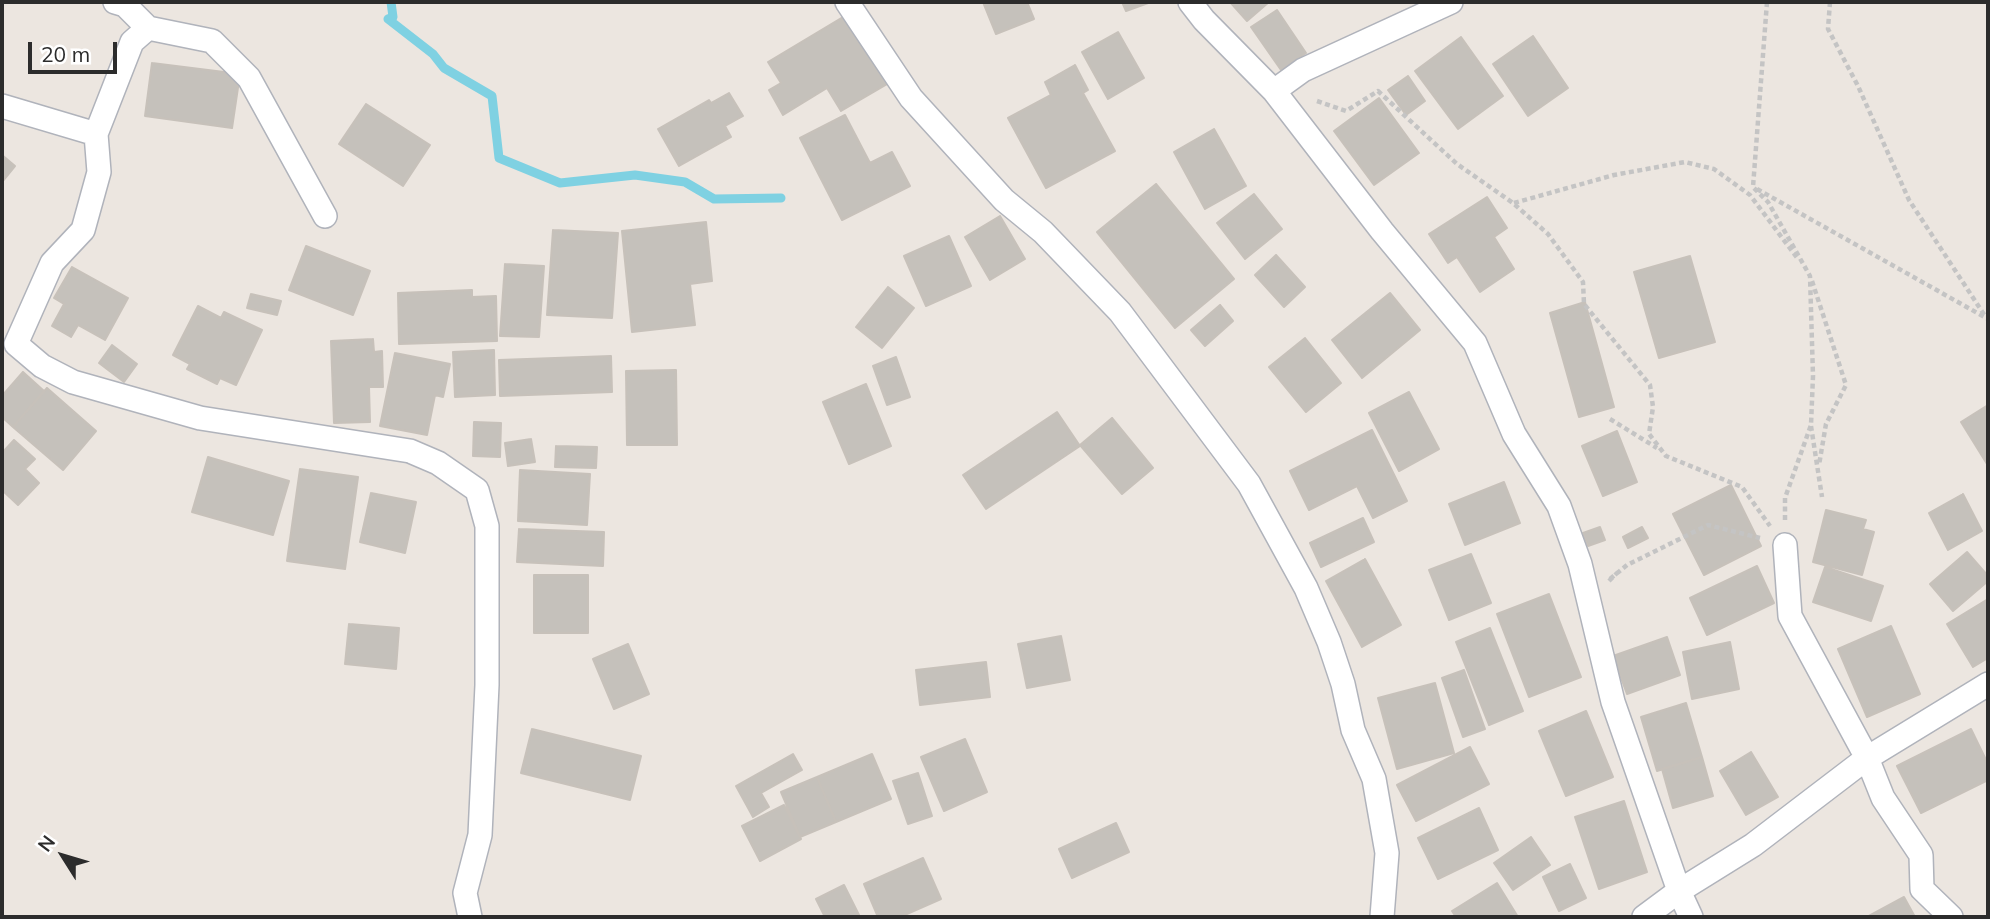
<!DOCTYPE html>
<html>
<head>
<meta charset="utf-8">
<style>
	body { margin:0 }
	#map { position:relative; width:1990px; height:919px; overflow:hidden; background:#ece6e0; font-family:Mulish,sans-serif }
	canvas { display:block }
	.frame { position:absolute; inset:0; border:4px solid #2c2c2c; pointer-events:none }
	.north { position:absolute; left:28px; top:821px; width:70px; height:70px; -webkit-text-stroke:5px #fff; paint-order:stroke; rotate:307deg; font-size:19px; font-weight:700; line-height:28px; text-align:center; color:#2c2c2c }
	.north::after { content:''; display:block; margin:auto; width:24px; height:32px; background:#2c2c2c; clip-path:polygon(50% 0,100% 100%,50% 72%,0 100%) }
	.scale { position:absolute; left:28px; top:42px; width:89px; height:32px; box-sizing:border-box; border:4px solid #2c2c2c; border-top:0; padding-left:9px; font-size:21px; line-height:24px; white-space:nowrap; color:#2c2c2c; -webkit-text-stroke:5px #fff; paint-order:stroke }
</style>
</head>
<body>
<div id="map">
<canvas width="1990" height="919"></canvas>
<div class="frame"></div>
<div class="north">N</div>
<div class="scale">20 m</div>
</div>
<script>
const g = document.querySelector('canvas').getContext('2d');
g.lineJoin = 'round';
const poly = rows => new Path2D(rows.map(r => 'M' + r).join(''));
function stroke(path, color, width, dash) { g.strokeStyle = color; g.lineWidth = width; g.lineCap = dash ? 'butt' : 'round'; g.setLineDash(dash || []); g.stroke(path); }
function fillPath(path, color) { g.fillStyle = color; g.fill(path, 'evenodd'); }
stroke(poly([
	[391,2,393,17,388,19,433,54,444,68,492,96,499,158,560,183,635,175,685,182,714,199,781,198]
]), '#7fd1e2', 9);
const building = poly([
	[983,2,1027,2,1034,19,996,34,983,2],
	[1122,2,1151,2,1126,11,1122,2],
	[1230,2,1269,2,1247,21,1230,2],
	[1277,10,1306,53,1281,70,1251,27,1277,10],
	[848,14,889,83,841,111,827,88,783,115,769,90,781,83,768,62,848,14],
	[1118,32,1144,78,1108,99,1082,52,1118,32],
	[1533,36,1568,88,1528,116,1493,64,1533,36],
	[1461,37,1503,96,1458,129,1415,71,1461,37],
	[152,63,240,74,232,128,145,116,152,63],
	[1075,65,1088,90,1083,93,1115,151,1046,188,1008,118,1051,95,1045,82,1075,65],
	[1408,76,1425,101,1406,115,1388,90,1408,76],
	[729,93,743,116,725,126,731,137,679,166,658,129,709,100,711,103,729,93],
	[1379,98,1419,153,1374,185,1334,131,1379,98],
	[366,104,430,145,403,186,339,144,366,104],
	[845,115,870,163,892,152,910,186,842,220,800,138,845,115],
	[1214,129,1246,186,1205,209,1174,152,1214,129],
	[2,155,15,166,2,182,2,155],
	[1156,184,1234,279,1175,328,1097,232,1156,184],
	[1254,194,1282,229,1245,259,1217,223,1254,194],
	[1487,197,1507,228,1494,237,1514,269,1480,292,1457,257,1448,263,1429,234,1487,197],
	[1000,216,1025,259,990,280,965,237,1000,216],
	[706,222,712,281,690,284,695,325,632,332,622,231,706,222],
	[553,230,618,233,612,318,547,315,553,230],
	[949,236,971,286,926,306,904,256,949,236],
	[306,246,370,271,353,315,289,290,306,246],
	[1276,255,1305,287,1284,307,1255,275,1276,255],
	[1690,256,1715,342,1659,358,1634,272,1690,256],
	[505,264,544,266,539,337,500,336,505,264],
	[72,267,128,298,105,340,78,325,71,337,52,326,64,304,54,298,72,267],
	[888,287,914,308,882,348,856,327,888,287],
	[472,290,472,297,496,296,497,341,399,344,398,293,472,290],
	[1390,293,1420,330,1362,378,1332,340,1390,293],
	[251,294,281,301,277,315,247,308,251,294],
	[1585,302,1614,407,1579,417,1550,313,1585,302],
	[1220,305,1233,321,1205,346,1191,330,1220,305],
	[198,306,221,318,224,312,262,330,236,385,220,378,217,384,187,369,190,364,173,355,198,306],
	[1305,338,1341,383,1306,412,1269,367,1305,338],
	[373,339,374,352,382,351,383,387,369,387,370,422,334,423,331,341,373,339],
	[112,345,137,364,124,382,99,363,112,345],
	[494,350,495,395,455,397,453,352,494,350],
	[395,353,450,364,443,397,435,395,427,435,380,426,395,353],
	[611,356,612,392,500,396,499,360,611,356],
	[896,357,910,397,887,405,873,366,896,357],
	[676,370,677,445,627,445,626,371,676,370],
	[23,372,44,391,13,427,2,417,2,396,23,372],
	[866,384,891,446,849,464,823,402,866,384],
	[47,388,96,431,63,470,13,427,47,388],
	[1409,392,1439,449,1399,471,1369,413,1409,392],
	[1988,405,1988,463,1987,464,1961,422,1988,405],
	[1057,412,1080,446,986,509,963,475,1057,412],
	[1112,418,1153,468,1122,494,1080,445,1112,418],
	[474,422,501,423,500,457,473,456,474,422],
	[1372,430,1407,501,1373,518,1357,486,1309,510,1290,471,1372,430],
	[1617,431,1637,482,1603,496,1582,446,1617,431],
	[531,439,535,462,508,466,505,443,531,439],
	[14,440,35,459,25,469,39,483,18,505,2,490,2,453,14,440],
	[556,446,597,447,596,468,555,467,556,446],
	[208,457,289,481,273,535,192,512,208,457],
	[300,469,358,477,345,569,287,561,300,469],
	[520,470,590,474,587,525,518,521,520,470],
	[1504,482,1520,523,1465,545,1449,504,1504,482],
	[1731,485,1761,546,1704,575,1673,514,1731,485],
	[371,493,416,502,405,553,360,542,371,493],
	[1963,494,1982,531,1948,550,1929,513,1963,494],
	[1826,510,1866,520,1863,529,1874,532,1862,575,1813,562,1826,510],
	[1363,518,1374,542,1321,567,1310,543,1363,518],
	[1600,527,1605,540,1588,546,1583,533,1600,527],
	[1642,527,1648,538,1628,548,1623,537,1642,527],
	[519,529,604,532,603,566,517,562,519,529],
	[1967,552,1988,576,1988,581,1953,611,1930,584,1967,552],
	[1471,554,1491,603,1449,620,1429,570,1471,554],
	[1365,559,1401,625,1362,647,1326,581,1365,559],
	[1757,566,1774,603,1707,635,1690,598,1757,566],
	[1825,567,1883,586,1871,621,1813,602,1825,567],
	[534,575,588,575,588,633,534,633,534,575],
	[1549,594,1581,677,1529,697,1497,614,1549,594],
	[1988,599,1988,658,1973,667,1947,624,1988,599],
	[349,624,399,628,396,669,345,664,349,624],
	[1891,626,1920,694,1867,717,1838,649,1891,626],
	[1490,628,1523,711,1489,725,1456,642,1490,628],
	[1061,636,1070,680,1027,688,1018,644,1061,636],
	[1667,637,1680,675,1627,694,1613,656,1667,637],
	[1730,642,1739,689,1692,699,1683,652,1730,642],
	[628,644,649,694,614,709,593,659,628,644],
	[986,662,990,697,920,705,916,670,986,662],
	[1464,670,1485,729,1463,737,1442,678,1464,670],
	[1435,683,1454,753,1397,769,1378,698,1435,683],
	[1686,703,1702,757,1657,771,1641,717,1686,703],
	[1586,711,1613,777,1566,796,1539,731,1586,711],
	[532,729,641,756,630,800,521,773,532,729],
	[1971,729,1988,764,1988,780,1921,813,1897,766,1971,729],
	[965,739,987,792,944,811,921,757,965,739],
	[1470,747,1489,784,1416,821,1397,785,1470,747],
	[1751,752,1778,797,1746,815,1720,771,1751,752],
	[793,754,802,770,761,793,769,807,753,817,736,786,793,754],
	[872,754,891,799,836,822,817,777,872,754],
	[1702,757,1713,796,1673,808,1662,769,1702,757],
	[918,773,932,816,908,824,893,781,918,773],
	[817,777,836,822,800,837,781,792,817,777],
	[1624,801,1647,872,1599,889,1575,817,1624,801],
	[784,805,801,839,760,861,742,826,784,805],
	[1479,808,1498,850,1438,879,1418,838,1479,808],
	[1116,823,1129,852,1072,878,1059,849,1116,823],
	[1531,837,1550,865,1513,890,1494,863,1531,837],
	[923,858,941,899,900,917,878,917,864,884,923,858],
	[1570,864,1586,898,1559,911,1543,877,1570,864],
	[1497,883,1518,917,1456,917,1452,911,1497,883],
	[844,885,860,917,825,917,816,899,844,885],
	[1904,897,1915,917,1867,917,1904,897]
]);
fillPath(building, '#c5c1bb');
stroke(building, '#c7c1ba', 2);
const minor = poly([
	[115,2,125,5,148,28,132,42,96,134,99,172,83,230,52,263,16,344,42,366,73,382,200,418,410,451,438,463,477,490,487,526,487,685,480,835,465,893,470,917],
	[847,2,911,98,1004,200,1043,232,1120,312,1249,484,1306,588,1329,642,1343,684,1353,730,1374,779,1387,853,1382,917],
	[1190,2,1204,20,1274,91,1382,231,1475,343,1514,434,1559,506,1580,564,1613,702,1679,891,1691,917],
	[148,28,212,41,249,78,325,216],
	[1274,91,1303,70,1451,2],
	[2,106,96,134],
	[1785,545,1790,616,1867,758,1883,798,1921,855,1922,889,1951,917],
	[1644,917,1679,891,1753,845,1867,758,1988,684]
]);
stroke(minor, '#b0b3bb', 26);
stroke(poly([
	[1767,2,1753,187,1768,202,1810,276,1813,376,1811,425,1785,498,1785,521],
	[1830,2,1828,29,1858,86,1909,200,1985,316],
	[1317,101,1346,111,1378,91,1457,164,1513,203,1548,234,1583,282,1584,304,1650,385,1653,407,1649,434,1666,456,1742,487,1770,526],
	[1757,189,1988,319],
	[1514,203,1614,175,1685,162,1714,169,1750,195,1798,259],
	[1812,281,1846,385,1826,424,1819,465],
	[1610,419,1657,448],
	[1811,426,1822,497],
	[1610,579,1627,565,1708,525,1760,538],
	[1609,581,1617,573]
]), '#c4c4c4', 4.5, [5, 3.5]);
stroke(minor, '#fff', 23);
</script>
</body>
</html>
